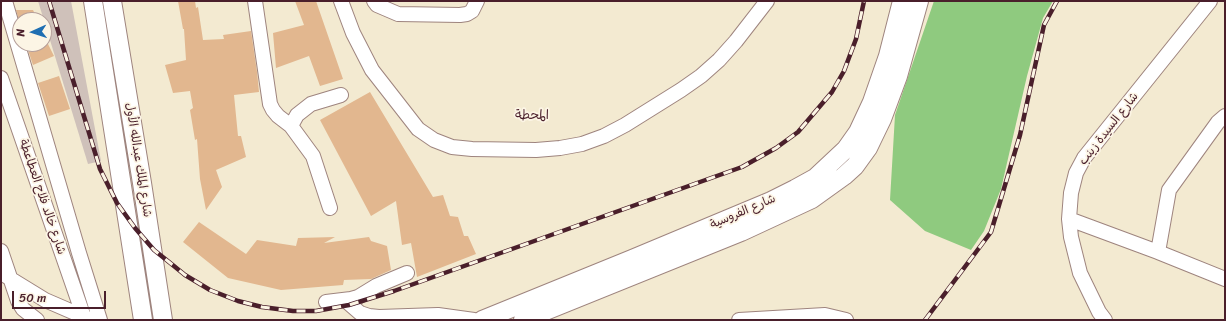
<!DOCTYPE html>
<html>
<head>
<meta charset="utf-8">
<style>
	body { margin:0 }
	#map { position:relative; width:1226px; height:321px; overflow:hidden; background:#f3ead1; font-family:Sriracha,sans-serif }
	canvas { display:block }
	.frame { position:absolute; inset:0; border:2px solid #4a1f2b; pointer-events:none }
	.north { position:absolute; left:12px; top:12px; width:40px; height:40px; box-sizing:border-box; background:#fcf5e5; border:1px solid #b59f9b; border-radius:50%; rotate:267deg; font-size:11px; font-weight:700; line-height:16px; text-align:center; color:#4a1f2b }
	.north::after { content:''; display:block; margin:auto; width:14px; height:18px; background:#1f6fb2; clip-path:polygon(50% 0,100% 100%,50% 72%,0 100%) }
	.scale { position:absolute; left:12px; top:291px; width:94px; height:18px; box-sizing:border-box; border:2px solid #4a1f2b; border-top:0; padding-left:5px; font-size:12px; line-height:14px; white-space:nowrap; color:#4a1f2b; -webkit-text-stroke:3px #fcf5e5; paint-order:stroke }
</style>
</head>
<body>
<div id="map">
<canvas width="1226" height="321"></canvas>
<div class="frame"></div>
<div class="north">N</div>
<div class="scale">50 m</div>
</div>
<script>
const g = document.querySelector('canvas').getContext('2d');
g.lineJoin = 'round';
function fillPath(path, color) { g.fillStyle = color; g.fill(path, 'evenodd'); }
const poly = rows => new Path2D(rows.map(r => 'M' + r).join(''));
function stroke(path, color, width, dash) { g.strokeStyle = color; g.lineWidth = width; g.lineCap = dash ? 'butt' : 'round'; g.setLineDash(dash || []); g.stroke(path); }
function label(font, color, halo, rows, align = 'center') {
  g.font = font + ' Sriracha,"Playpen Sans Arabic",sans-serif'; g.lineWidth = 3.5; g.setLineDash([]); g.textBaseline = 'middle'; g.strokeStyle = halo; g.fillStyle = color; for (const [text, x, y, turn = 0] of rows) {
    g.save(); g.translate(x, y); g.rotate((+turn || 0) * Math.PI / 180); g.textAlign = isNaN(turn) ? turn : align; if (halo) g.strokeText(text, 0, 0); g.fillText(text, 0, 0); g.restore();
  }
}
fillPath(poly([
	[38,1,71,1,101,161,88,164]
]), '#cfc1ba');
fillPath(poly([
	[934,1,1053,1,1043,18,1027,76,1001,189,984,231,971,250,925,231,890,200,895,115]
]), '#8fca7f');
fillPath(poly([
	[178,1,195,1,196,8,198,7,203,40,224,39,223,35,251,31,257,72,259,92,234,95,238,136,241,136,246,157,216,170,222,187,206,210,200,179,197,139,195,140,190,110,193,108,190,91,173,93,165,65,186,60,184,29,183,29],
	[295,1,316,1,343,79,320,86,309,56,276,68,273,33,304,25],
	[16,10,33,10,38,20,19,20],
	[26,44,48,44,54,56,33,65],
	[59,76,70,109,49,116,38,83],
	[370,92,433,197,443,195,450,216,458,217,464,236,468,236,476,254,417,277,411,243,402,245,396,201,371,216,320,120],
	[199,222,246,254,257,240,296,246,298,238,335,237,324,243,369,237,371,241,387,246,391,270,371,279,344,280,343,285,281,290,228,278,183,242]
]), '#e2b78f');
const minor = poly([
	[5,1,79,253,100,320],
	[255,1,270,104,273,110,278,116,291,126,313,156,330,208],
	[341,1,353,33,372,70,418,129,434,140,452,147,472,149,536,150,560,148,582,144,604,136,625,125,681,90,701,76,719,60,736,41,767,1],
	[374,1,377,5,398,14,460,15,467,14,472,11,477,1],
	[1,78,85,320],
	[291,126,297,115,311,104,341,95],
	[1069,219,1158,252,1225,279],
	[1,251,18,301,23,309,37,320],
	[1158,252,1169,190,1218,122,1225,116],
	[1,273,45,300,89,319],
	[345,300,360,313,369,316,379,317,438,315,474,320],
	[326,302,351,299,358,297,376,286,407,273],
	[739,320,825,315,846,320],
	[1105,320,1099,312,1080,273,1071,237,1069,219,1071,193,1076,173,1084,158,1210,1]
]);
const major = poly([
	[93,1,143,320],
	[112,1,142,183,163,320],
	[482,320,632,259,771,201,795,189,815,178,846,149,858,132,872,102,888,56,902,1],
	[523,320,741,232,812,199,844,176,855,166,868,148,882,119,898,76,919,1]
]);
stroke(minor, '#9e847e', 16);
stroke(major, '#9e847e', 20);
stroke(minor, '#fff', 14);
stroke(major, '#fff', 18);
const rail = poly([
	[49,1,100,169,117,203,135,228,154,250,169,262,185,275,210,290,238,301,262,307,293,311,316,311,349,305,394,291,742,167,776,148,798,132,832,92,844,71,856,39,864,1],
	[925,320,991,232,1020,135,1044,25,1057,1]
]);
stroke(rail, '#4a1f2b', 4.5);
stroke(rail, '#fcf5e5', 3, [9]);
label('12px', '#4a1f2b', '#fcf5e5', [
	["شارع السيدة زينب",1109,129,-52],
	["شارع الملك عبدالله الأول",138,160,81],
	["شارع خالد فلاح العطاعطة",42,197,71],
	["شارع الفروسية",743,212,-23]
]);
label('13px', '#4a1f2b', '#fcf5e5', [
	["المحطة",532,116]
]);
</script>
</body>
</html>
